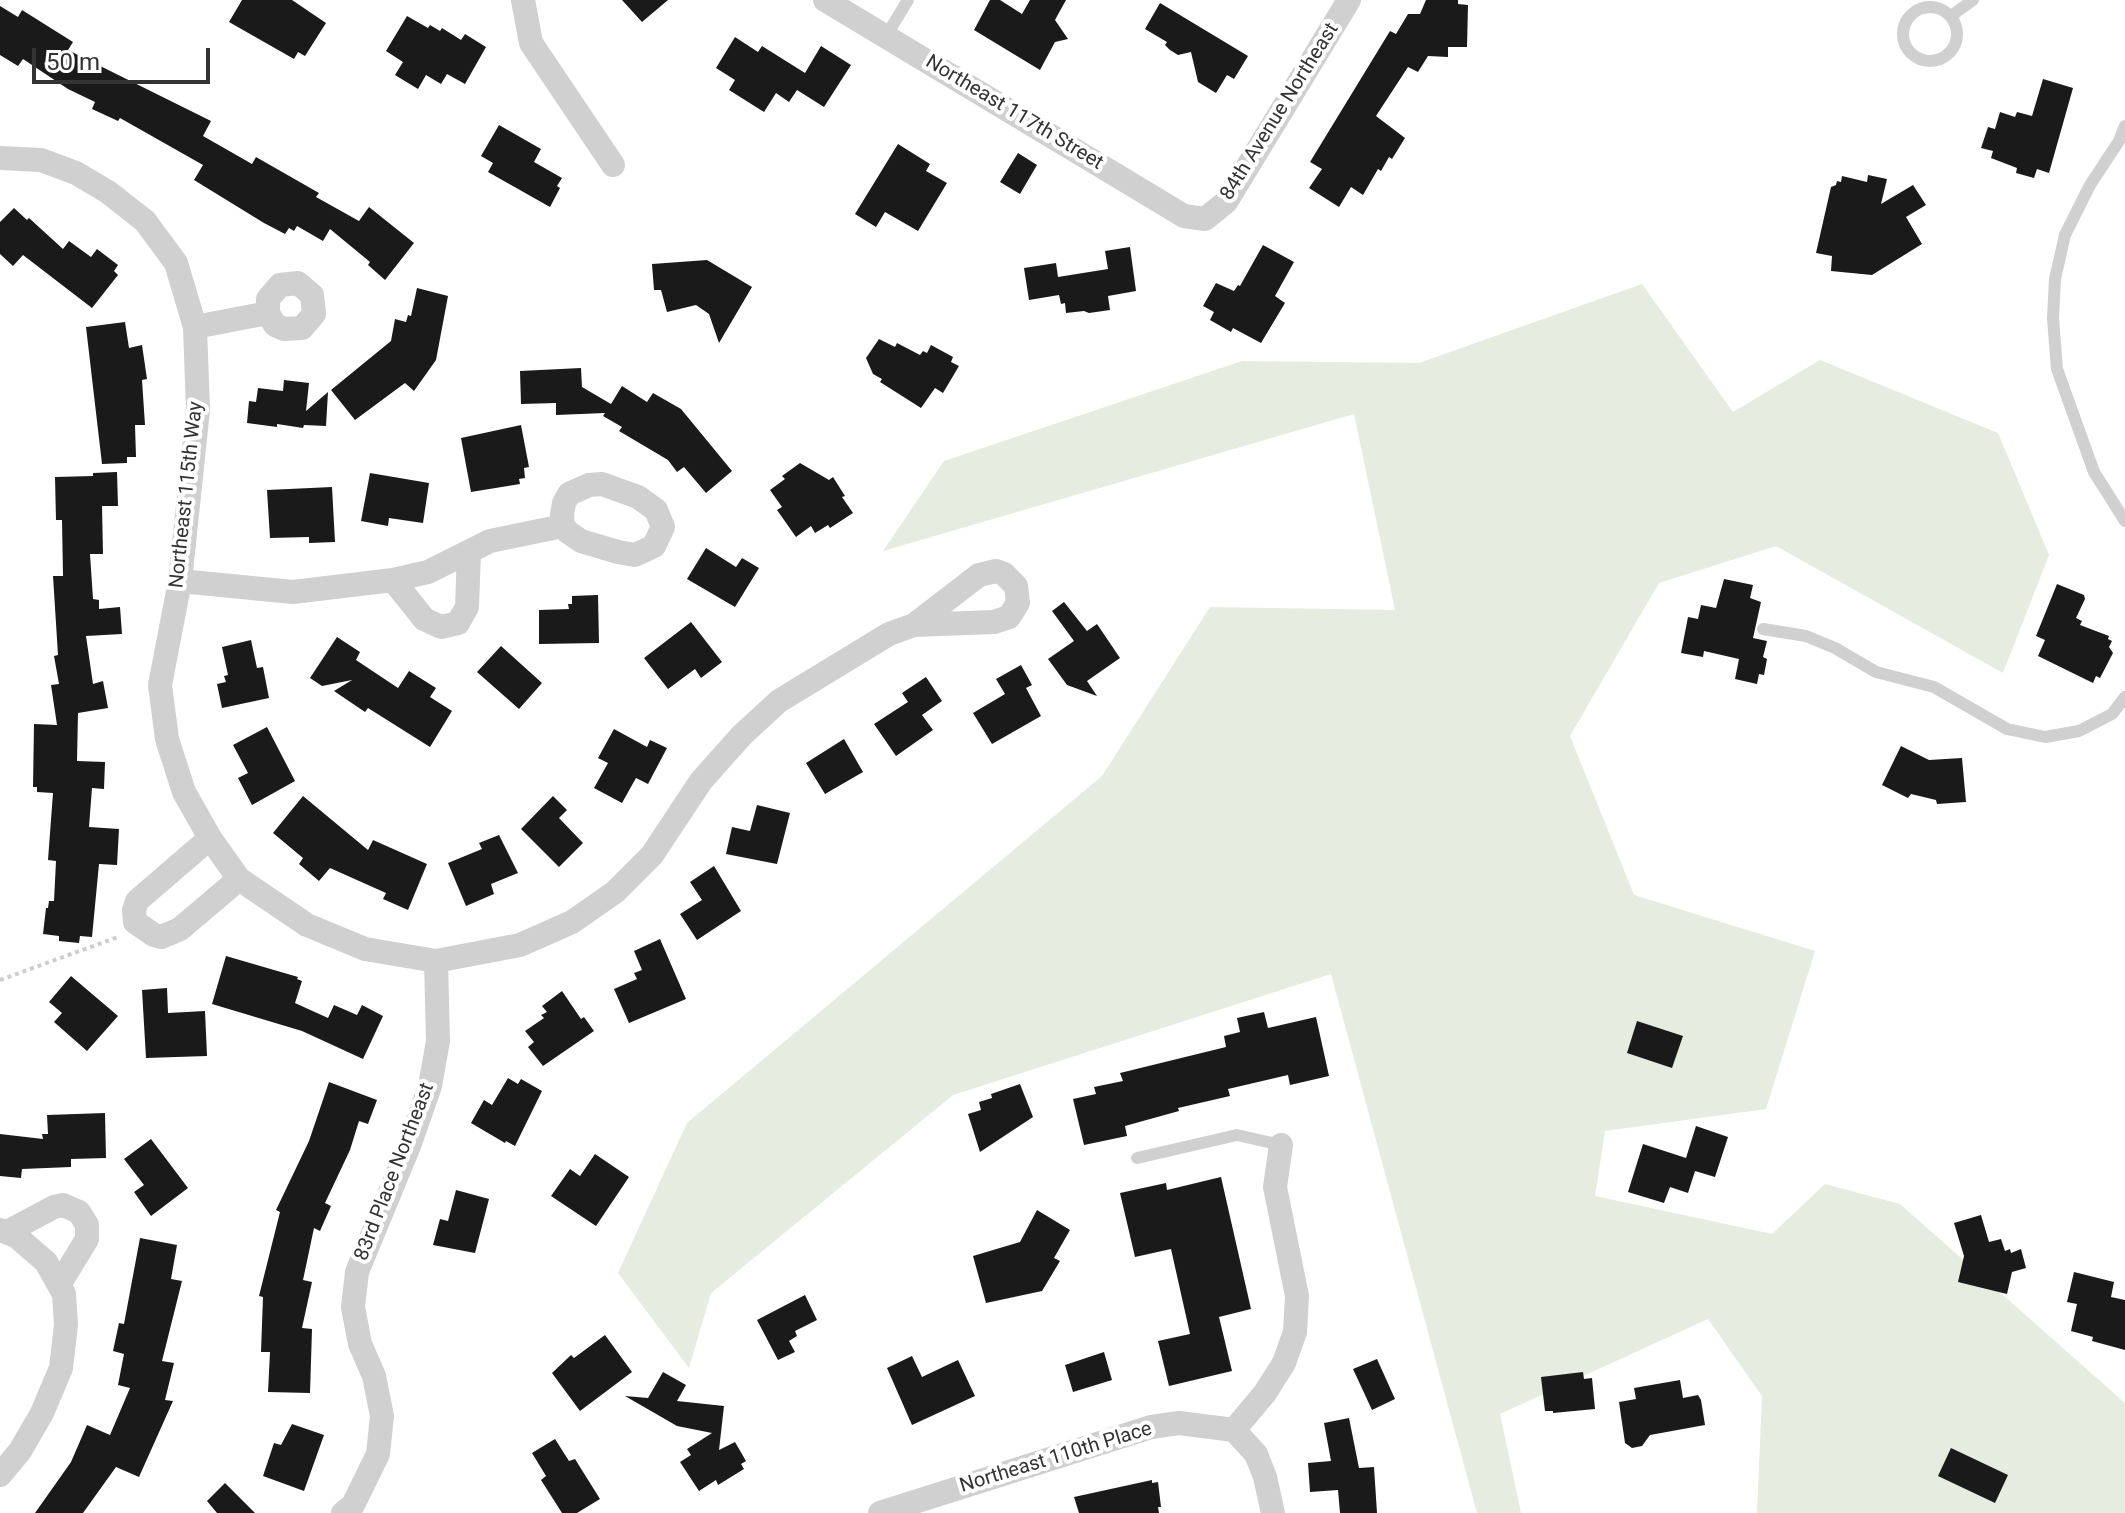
<!DOCTYPE html>
<html>
<head>
<meta charset="utf-8">
<style>
	body { margin:0 }
	#map { position:relative; width:2125px; height:1513px; overflow:hidden; background:#fff; font-family:Roboto,sans-serif }
	canvas { display:block }
	.scale { position:absolute; left:32px; top:48px; width:178px; height:36px; box-sizing:border-box; border:4px solid #333; border-top:0; padding-left:10px; font-size:24px; line-height:28px; white-space:nowrap; color:#333; -webkit-text-stroke:6px #fff; paint-order:stroke }
</style>
</head>
<body>
<div id="map">
<canvas width="2125" height="1513"></canvas>
<div class="scale">50 m</div>
</div>
<script>
const g = document.querySelector('canvas').getContext('2d');
g.lineJoin = 'round';
function fillPath(path, color) { g.fillStyle = color; g.fill(path, 'evenodd'); }
const poly = rows => new Path2D(rows.map(r => 'M' + r).join(''));
function stroke(path, color, width, dash) { g.strokeStyle = color; g.lineWidth = width; g.lineCap = dash ? 'butt' : 'round'; g.setLineDash(dash || []); g.stroke(path); }
function label(font, color, halo, rows, align = 'center') {
  g.font = font + ' Roboto,sans-serif'; g.lineWidth = 8; g.setLineDash([]); g.textBaseline = 'middle'; g.strokeStyle = halo; g.fillStyle = color; for (const [text, x, y, turn = 0] of rows) {
    g.save(); g.translate(x, y); g.rotate((+turn || 0) * Math.PI / 180); g.textAlign = isNaN(turn) ? turn : align; if (halo) g.strokeText(text, 0, 0); g.fillText(text, 0, 0); g.restore();
  }
}
fillPath(poly([
	[1642,284,1733,412,1820,360,1998,433,2049,555,2003,673,1776,546,1659,583,1570,736,1634,895,1815,951,1766,1109,1605,1131,1595,1196,1772,1234,1825,1184,1900,1204,2125,1403,2125,1513,1757,1513,1762,1396,1708,1319,1500,1414,1521,1513,1477,1513,1331,974,953,1095,711,1293,689,1368,618,1273,687,1123,1102,776,1210,607,1395,610,1354,414,883,551,944,461,1242,361,1419,363]
]), '#e6ecdf');
fillPath(poly([
	[242,0,292,0,326,23,305,56,298,52,294,59,229,22],
	[622,0,668,0,642,22],
	[990,0,1000,0,1022,14,1030,0,1066,0,1055,20,1068,39,1055,42,1040,70,974,30],
	[1426,0,1458,0,1458,4,1468,5,1467,47,1448,47,1448,57,1428,56,1418,72,1408,67,1376,116,1405,138,1392,159,1389,157,1381,171,1378,169,1363,195,1351,187,1339,207,1309,188,1322,169,1310,162,1390,31,1396,34,1408,14,1420,14],
	[1160,3,1248,56,1234,79,1227,75,1216,93,1198,82,1191,52,1178,55,1170,50,1165,45,1167,42,1145,29],
	[0,6,18,17,22,10,73,42,68,50,211,121,203,136,252,164,256,157,319,193,316,197,359,221,369,207,414,243,385,280,368,265,370,262,330,229,323,241,297,226,294,231,289,228,285,234,264,223,194,180,203,165,120,118,118,121,92,109,95,102,68,89,23,59,18,66,0,55],
	[407,16,428,28,430,25,440,31,442,28,461,40,465,34,486,47,465,84,447,74,441,84,426,75,418,89,395,75,403,62,386,51],
	[735,37,758,52,762,46,805,73,821,46,851,65,824,107,797,90,789,102,776,93,764,112,729,90,735,80,716,68],
	[2043,79,2073,88,2049,173,2037,169,2034,178,2016,173,2017,168,1991,158,1993,151,1981,148,1988,127,1995,129,2000,112,2015,117,2017,112,2032,116],
	[499,125,541,149,534,162,562,178,557,186,560,188,550,207,488,172,493,163,481,156],
	[898,144,930,164,926,171,947,183,918,231,885,212,876,227,855,214],
	[1018,153,1037,165,1020,194,1000,182],
	[1868,175,1887,179,1881,204,1913,185,1926,205,1906,217,1922,244,1872,275,1831,271,1832,256,1816,253,1831,187,1836,185,1837,181,1841,182,1842,176,1867,182],
	[14,208,27,220,29,218,63,249,69,241,91,257,97,249,118,265,114,271,118,275,92,308,23,255,13,266,0,254,0,222],
	[1263,245,1294,262,1275,296,1285,303,1261,343,1233,328,1231,332,1210,320,1214,312,1203,306,1216,283,1234,291,1238,285,1240,286],
	[1130,247,1136,291,1108,296,1110,310,1089,313,1084,311,1066,313,1065,303,1061,304,1059,295,1029,300,1024,268,1056,263,1058,277,1108,269,1105,251],
	[707,260,752,287,719,343,709,314,696,305,667,312,661,290,654,290,652,264],
	[417,288,448,296,436,360,414,391,405,383,355,420,331,390,391,341,395,319,406,322,408,315,411,316],
	[125,322,129,348,142,345,147,379,142,380,145,425,135,425,136,457,127,457,127,463,102,464,86,327],
	[879,339,895,347,897,343,920,355,923,351,927,353,931,345,953,357,951,362,959,366,943,393,935,388,921,408,880,382,882,379,873,374,866,358],
	[581,368,582,387,611,404,622,386,647,402,653,393,681,409,732,471,706,493,684,467,677,472,668,460,619,431,622,427,603,416,605,413,556,415,556,403,521,404,520,371],
	[284,380,309,383,306,411,328,392,326,426,304,425,303,428,277,424,277,427,247,423,249,401,256,402,258,388,283,391],
	[521,425,529,467,524,468,525,478,519,479,520,484,471,492,461,438],
	[800,463,829,480,833,477,845,496,842,497,853,513,830,528,828,525,815,533,811,526,796,537,777,510,782,507,770,490,785,479,782,476],
	[117,472,118,506,102,506,103,554,90,554,93,599,99,600,99,609,120,607,122,634,86,636,93,684,103,681,108,708,78,713,77,761,105,762,104,789,92,788,89,827,119,829,117,865,99,864,92,937,80,936,79,943,59,941,59,936,43,934,46,908,48,908,49,901,54,901,56,861,48,860,53,793,37,792,37,787,33,787,34,724,57,725,51,685,59,684,54,656,58,655,53,576,63,576,62,520,56,520,55,477,93,476,93,473],
	[370,473,429,483,423,523,389,518,388,526,361,521],
	[332,487,335,542,309,543,309,537,270,538,267,490],
	[706,548,736,567,742,558,759,568,735,607,687,579],
	[1724,579,1753,585,1750,598,1761,602,1753,638,1767,641,1763,657,1767,659,1764,675,1759,674,1757,684,1735,679,1739,659,1704,651,1703,657,1681,653,1688,617,1698,619,1701,605,1716,608],
	[2057,584,2084,595,2085,599,2076,618,2082,621,2080,625,2109,636,2108,639,2112,641,2109,647,2113,653,2100,678,2096,676,2093,683,2038,656,2045,640,2036,636],
	[598,595,599,643,539,644,539,610,569,609,568,604,572,604,572,596],
	[1064,602,1087,631,1097,624,1120,658,1087,681,1097,696,1067,685,1048,659,1074,641,1052,611],
	[691,622,722,662,701,678,695,669,668,689,644,658],
	[337,637,360,652,356,660,398,688,409,671,436,688,430,697,452,711,430,747,368,708,365,712,334,691,352,680,322,686,310,678],
	[251,640,257,668,263,667,269,698,222,708,217,684,226,682,224,676,228,675,222,647],
	[501,646,542,683,519,709,477,672],
	[1021,665,1032,685,1026,688,1041,716,992,744,973,713,1005,694,996,679],
	[926,677,942,701,922,715,933,730,896,756,874,724,908,702,902,693],
	[267,727,295,781,252,805,238,778,248,773,233,745],
	[614,729,647,747,650,740,667,748,648,784,636,778,622,803,594,788,608,763,598,758],
	[844,739,863,772,825,794,806,763],
	[1901,746,1929,760,1962,758,1966,802,1937,804,1936,800,1911,794,1908,798,1882,785],
	[303,796,368,850,373,840,427,864,408,910,383,899,386,893,330,868,319,881,299,864,303,858,273,833],
	[553,796,567,810,559,818,583,843,559,867,521,829],
	[757,805,790,813,777,864,726,854,732,827,750,831],
	[499,835,518,873,491,884,494,894,466,906,448,863,482,849,479,843],
	[714,866,741,911,697,940,680,914,702,900,690,882],
	[660,939,686,999,629,1023,614,989,637,979,634,973,642,970,634,951],
	[226,956,298,977,297,979,302,981,295,1003,328,1018,334,1005,357,1015,362,1005,383,1016,363,1059,302,1031,212,1004],
	[71,976,118,1016,87,1051,54,1022,62,1013,49,1002],
	[167,988,168,1013,205,1011,207,1056,146,1058,142,990],
	[562,991,581,1019,584,1017,594,1031,543,1066,528,1047,534,1042,525,1031,544,1018,541,1015,547,1012,542,1006],
	[1264,1012,1268,1028,1316,1017,1329,1076,1290,1085,1288,1075,1228,1089,1230,1096,1178,1108,1179,1111,1125,1126,1127,1136,1084,1145,1073,1099,1096,1094,1094,1087,1123,1081,1120,1073,1226,1047,1224,1036,1240,1032,1237,1018],
	[1637,1021,1683,1036,1672,1068,1627,1053],
	[508,1078,518,1084,521,1079,542,1091,515,1146,506,1141,505,1143,471,1123,484,1100,492,1105],
	[329,1082,377,1100,368,1124,359,1121,350,1150,325,1203,331,1206,320,1231,314,1228,303,1280,312,1282,302,1328,312,1329,310,1393,268,1392,270,1352,261,1352,263,1297,259,1296,280,1212,276,1210,309,1141],
	[1020,1084,1033,1117,980,1152,968,1114,981,1110,979,1102,992,1098,991,1094],
	[105,1113,106,1158,71,1159,71,1167,22,1169,21,1178,0,1176,0,1134,43,1139,42,1134,48,1134,47,1115],
	[1696,1126,1728,1137,1715,1177,1695,1171,1688,1193,1670,1187,1664,1203,1628,1192,1643,1144,1686,1158],
	[151,1139,188,1188,151,1216,134,1192,144,1185,124,1159],
	[595,1154,629,1177,596,1226,551,1196,570,1169,580,1176],
	[1221,1177,1251,1309,1219,1317,1232,1371,1169,1386,1158,1341,1190,1334,1171,1249,1135,1257,1120,1193,1166,1183,1167,1190],
	[456,1190,489,1199,475,1253,433,1245,440,1219,448,1221],
	[1037,1210,1070,1230,1054,1258,1060,1261,1042,1291,986,1303,973,1256,1020,1242],
	[1981,1215,1989,1242,2001,1239,2005,1251,2010,1249,2011,1253,2021,1249,2026,1268,2012,1272,2007,1294,1958,1282,1964,1256,1954,1223],
	[140,1238,177,1245,171,1279,182,1281,162,1361,174,1363,165,1400,173,1401,139,1477,116,1467,83,1513,35,1513,71,1462,87,1425,110,1435,130,1388,118,1385,124,1354,113,1351,119,1323,124,1324],
	[2074,1272,2114,1282,2111,1297,2125,1300,2125,1350,2092,1341,2093,1337,2071,1331,2077,1304,2067,1302],
	[805,1295,817,1320,795,1331,797,1336,789,1341,795,1352,778,1360,757,1320],
	[605,1335,632,1372,580,1411,552,1373,571,1355,574,1358],
	[1104,1352,1112,1380,1073,1392,1065,1365],
	[912,1356,922,1377,958,1360,975,1396,912,1425,887,1368],
	[1377,1359,1395,1399,1372,1410,1353,1369],
	[663,1372,686,1385,677,1401,724,1406,719,1450,735,1442,746,1461,741,1464,744,1469,718,1485,716,1480,699,1491,680,1462,691,1455,687,1449,712,1433,677,1426,625,1396,648,1398],
	[1583,1372,1584,1379,1592,1378,1595,1409,1553,1413,1553,1411,1545,1411,1541,1377],
	[1680,1380,1683,1398,1698,1395,1701,1400,1705,1425,1650,1435,1642,1446,1632,1448,1625,1443,1619,1402,1636,1399,1634,1388],
	[1349,1418,1359,1468,1374,1467,1377,1513,1340,1513,1338,1490,1310,1492,1308,1463,1331,1461,1324,1423],
	[292,1424,324,1435,304,1491,263,1476,274,1443,281,1445],
	[555,1439,569,1461,575,1459,600,1499,577,1513,562,1513,541,1480,546,1476,532,1453],
	[1951,1448,2008,1475,1995,1503,1938,1476],
	[1152,1480,1152,1483,1158,1482,1161,1507,1158,1507,1159,1513,1079,1513,1074,1497],
	[225,1483,255,1513,217,1513,207,1501]
]), '#1a1a1a');
stroke(poly([
	[0,980,118,937]
]), '#cdcdcd', 4, [4, 4]);
stroke(poly([
	'1903 34a27 27 0 1 1 54 0a27 27 0 1 1-54 0Z',
	[1951,16,1973,0],
	[886,36,908,0],
	[2125,126,2119,141,2090,185,2065,235,2055,279,2053,318,2057,369,2094,472,2125,521],
	[1763,629,1806,636,1835,648,1876,672,1934,687,2007,729,2045,737,2079,731,2112,714,2125,697],
	[1137,1158,1237,1135,1281,1145]
]), '#d0d0d0', 12);
stroke(poly([
	[523,0,531,43,613,165],
	[825,0,1184,216,1205,219,1226,202,1349,0],
	[0,158,41,160,76,173,108,192,145,221,176,263,195,327,198,410,180,581,160,685,167,739,184,792,210,838,239,879,307,925,365,949,436,961,520,945,572,922,615,892,652,855,701,781,742,735,779,701,889,634,914,625,979,575,996,571,1004,574,1016,586,1018,603,1009,617,994,622,914,625],
	[195,327,268,313,275,325,284,329,302,328,314,314,312,295,298,283,280,285,268,299,268,313],
	[602,484,638,497,656,510,663,527,654,546,635,555,618,552,581,541,568,532,563,526,562,515,564,503,569,494,589,485,602,484],
	[393,580,424,619,441,627,458,623,467,607,469,552],
	[180,581,293,592,393,580,428,572,490,541,563,526],
	[210,838,137,901,134,910,135,922,154,935,161,937,171,933,180,929,239,879],
	[0,1230,16,1236,46,1262,64,1294,66,1325,61,1368,42,1413,20,1451,0,1475],
	[7,1232,54,1207,63,1205,79,1212,87,1225,87,1239,59,1285],
	[1234,1430,1265,1393,1284,1363,1295,1332,1297,1296,1275,1187,1281,1145],
	[1234,1430,1256,1454,1265,1477,1273,1513],
	[343,1513,353,1505,378,1454,382,1416,374,1376,360,1344,353,1307,357,1272,409,1146,430,1086,438,1041,436,961],
	[880,1513,1151,1427,1179,1423,1234,1430]
]), '#d0d0d0', 24);
label('20px', '#333', '#fff', [
	["84th Avenue Northeast",1280,112,-58],
	["Northeast 117th Street",1014,113,31],
	["Northeast 115th Way",187,495,-84],
	["83rd Place Northeast",395,1172,-69],
	["Northeast 110th Place",1056,1458,-17]
]);
</script>
</body>
</html>
